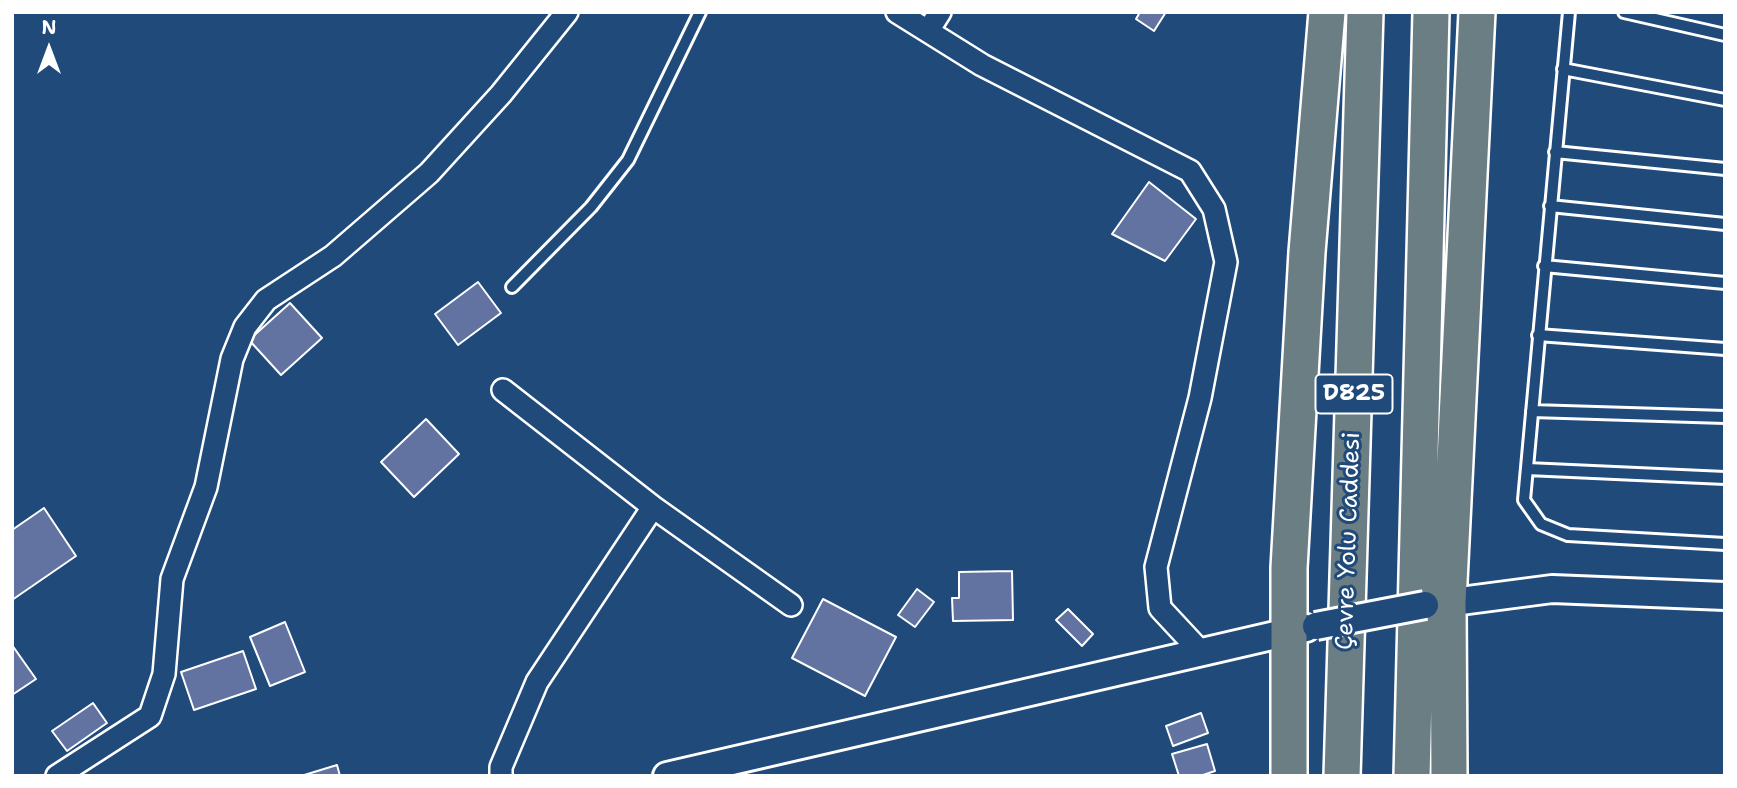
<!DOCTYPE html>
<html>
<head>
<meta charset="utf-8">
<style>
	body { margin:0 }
	#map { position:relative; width:1737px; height:788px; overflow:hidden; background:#1f4a7a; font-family:"Shantell Sans",sans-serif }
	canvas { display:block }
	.frame { position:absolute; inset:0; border:14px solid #fff; pointer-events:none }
	.north { position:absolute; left:14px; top:14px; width:70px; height:70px; -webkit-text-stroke:5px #1f4a7a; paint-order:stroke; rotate:0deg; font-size:19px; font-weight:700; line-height:28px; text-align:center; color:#fff }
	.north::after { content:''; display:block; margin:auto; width:24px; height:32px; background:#fff; clip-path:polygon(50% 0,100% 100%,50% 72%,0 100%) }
</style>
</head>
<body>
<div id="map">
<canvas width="1737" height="788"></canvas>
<div class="frame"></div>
<div class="north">N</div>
</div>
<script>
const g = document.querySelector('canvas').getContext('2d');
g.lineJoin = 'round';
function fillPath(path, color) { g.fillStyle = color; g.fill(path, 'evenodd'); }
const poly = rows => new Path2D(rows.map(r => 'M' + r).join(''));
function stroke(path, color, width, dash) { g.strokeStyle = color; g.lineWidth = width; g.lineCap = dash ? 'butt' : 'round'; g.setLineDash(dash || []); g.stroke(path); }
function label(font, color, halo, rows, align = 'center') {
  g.font = font + ' "Shantell Sans",sans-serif'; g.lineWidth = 6; g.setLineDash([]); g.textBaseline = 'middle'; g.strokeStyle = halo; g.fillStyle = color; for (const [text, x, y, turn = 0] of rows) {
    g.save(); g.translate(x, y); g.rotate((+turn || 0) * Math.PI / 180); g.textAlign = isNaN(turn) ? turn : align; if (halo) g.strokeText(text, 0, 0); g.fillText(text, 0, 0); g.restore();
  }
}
const building = poly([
	[1140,12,1166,12,1154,31,1136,19,1140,12],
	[1149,182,1196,219,1165,261,1112,234,1149,182],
	[478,282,501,313,458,345,435,314,478,282],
	[290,303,322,338,281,375,249,340,290,303],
	[426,419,459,454,414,497,381,462,426,419],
	[44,508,76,556,12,600,12,530,44,508],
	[1012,571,1013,620,953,621,952,598,959,598,959,572,1012,571],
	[917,589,934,602,915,627,898,615,917,589],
	[823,599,896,637,865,696,792,658,823,599],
	[1068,609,1093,634,1082,646,1056,620,1068,609],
	[285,622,305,672,270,686,250,637,285,622],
	[12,645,36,679,12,695,12,645],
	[243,651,256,689,194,710,181,672,243,651],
	[93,703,107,723,67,751,52,731,93,703],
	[1201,713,1208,733,1173,746,1166,726,1201,713],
	[1207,744,1215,771,1200,776,1179,776,1172,754,1207,744],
	[337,765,340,776,301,776,337,765]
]);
fillPath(building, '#6273a2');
stroke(building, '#fff', 2);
const service = poly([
	[1569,12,1524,500,1541,524,1568,535,1725,544],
	[1624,12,1725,35],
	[1563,69,1725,100],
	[1555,152,1725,169],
	[1550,206,1725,224],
	[1544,266,1725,283],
	[512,287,591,207,628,160,700,12],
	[1538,335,1725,349],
	[1532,411,1725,417],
	[1527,469,1725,478]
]);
const minor = poly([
	[897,12,982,65,1190,171,1214,209,1226,262,1200,398,1156,567,1160,608,1200,651],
	[928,31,940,12],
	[503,390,653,507,791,605],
	[57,776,150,716,164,674,172,579,206,487,232,359,245,327,266,300,333,256,429,173,501,94,567,12],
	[501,776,501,767,537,682,653,507]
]);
const tertiary = poly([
	[1430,605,1552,589,1725,596],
	[667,776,1306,628]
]);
const trunk = poly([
	[1289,776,1289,568,1307,252,1327,12],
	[1342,776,1365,12],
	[1412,776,1431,12],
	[1449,776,1448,602,1477,12]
]);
stroke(service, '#fff', 16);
stroke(minor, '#fff', 26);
stroke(tertiary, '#fff', 32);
stroke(trunk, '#fff', 40);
stroke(service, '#1f4a7a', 10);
stroke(minor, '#1f4a7a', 21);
stroke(tertiary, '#1f4a7a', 26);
stroke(trunk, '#6b7e84', 35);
const tertiaryBridge = poly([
	[1316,626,1425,605]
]);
stroke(tertiaryBridge, '#fff', 32, []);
stroke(tertiaryBridge, '#1f4a7a', 26);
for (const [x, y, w] of [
	[1354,394,77]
]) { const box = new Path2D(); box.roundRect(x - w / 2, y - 19.5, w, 39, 5); g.fillStyle = '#1f4a7a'; g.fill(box); stroke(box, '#fff', 2); }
label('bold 23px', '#fff', null, [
	["D825",1354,394]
]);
label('24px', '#fff', '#1f4a7a', [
	["Çevre Yolu Caddesi",1349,541,-88]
]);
</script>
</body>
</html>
